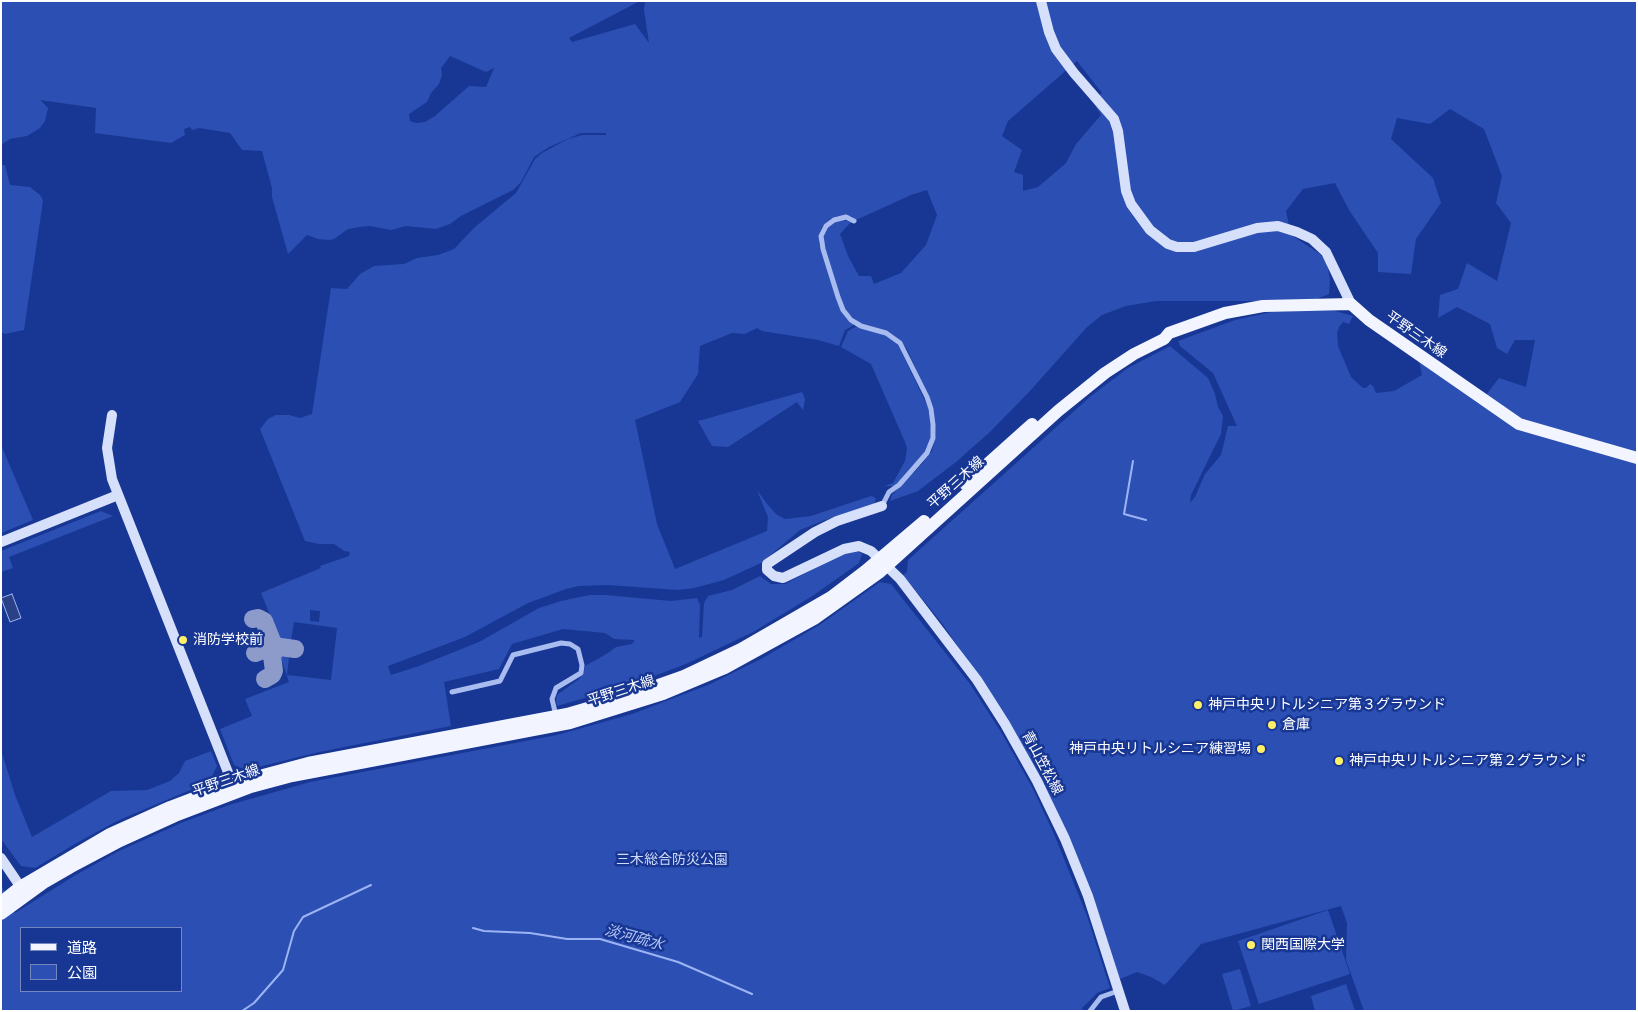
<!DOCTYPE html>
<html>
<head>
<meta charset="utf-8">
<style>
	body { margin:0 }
	#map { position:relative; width:1638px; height:1012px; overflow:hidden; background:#183794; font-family:"Fira Sans Condensed","Noto Sans JP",sans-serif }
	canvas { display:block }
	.frame { position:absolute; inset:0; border:2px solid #fff; pointer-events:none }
	.legend { position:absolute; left:20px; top:927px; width:162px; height:65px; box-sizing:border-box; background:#183794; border:1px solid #7487bf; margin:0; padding:6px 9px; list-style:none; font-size:15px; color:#fff }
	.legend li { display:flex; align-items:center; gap:10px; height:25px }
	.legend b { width:25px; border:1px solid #7487bf }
</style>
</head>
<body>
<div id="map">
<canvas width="1638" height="1012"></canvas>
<div class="frame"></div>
<ul class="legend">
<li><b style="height:6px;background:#f2f5ff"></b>道路</li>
<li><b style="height:14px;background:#2c4fb3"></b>公園</li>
</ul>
</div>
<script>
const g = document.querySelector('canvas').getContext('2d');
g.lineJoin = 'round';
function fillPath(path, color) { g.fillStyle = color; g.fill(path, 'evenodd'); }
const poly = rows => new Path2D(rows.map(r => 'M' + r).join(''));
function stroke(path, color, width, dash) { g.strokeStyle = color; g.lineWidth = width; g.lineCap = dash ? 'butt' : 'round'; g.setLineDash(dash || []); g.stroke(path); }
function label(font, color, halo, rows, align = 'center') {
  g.font = font + ' "Fira Sans Condensed","Noto Sans JP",sans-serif'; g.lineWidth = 5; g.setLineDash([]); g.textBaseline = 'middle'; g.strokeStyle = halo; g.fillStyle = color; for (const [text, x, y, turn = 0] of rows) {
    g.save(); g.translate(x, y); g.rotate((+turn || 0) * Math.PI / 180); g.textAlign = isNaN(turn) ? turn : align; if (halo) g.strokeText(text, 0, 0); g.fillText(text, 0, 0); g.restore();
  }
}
fillPath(poly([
	[1,1,640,1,569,38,572,42,635,24,649,43,644,10,645,1,1637,1,1637,1011,1364,1011,1346,960,1347,923,1341,906,1201,944,1165,985,1151,977,1137,972,1120,979,1097,909,983,682,941,622,903,575,907,572,908,560,1091,396,1128,368,1170,346,1208,378,1215,394,1218,407,1223,416,1221,434,1191,495,1190,503,1195,497,1205,474,1221,455,1228,426,1237,426,1213,373,1180,346,1178,341,1235,320,1276,311,1335,311,1353,316,1349,324,1343,322,1339,327,1337,333,1338,346,1351,377,1363,388,1366,388,1370,384,1373,386,1376,393,1394,391,1422,375,1419,361,1479,404,1499,378,1526,387,1535,340,1515,340,1507,354,1497,348,1490,324,1457,307,1438,318,1440,295,1458,289,1467,263,1497,281,1511,223,1496,203,1502,176,1484,129,1450,109,1430,124,1397,118,1391,139,1433,178,1441,203,1416,239,1411,274,1378,272,1378,253,1349,210,1335,183,1303,189,1286,211,1291,235,1320,254,1327,263,1330,280,1329,294,1312,301,1156,301,1126,306,1102,315,1087,327,1030,391,990,432,956,462,918,491,890,501,892,495,922,464,932,451,936,434,933,408,907,349,901,342,884,330,860,323,847,313,842,303,823,243,823,237,826,229,834,222,843,220,851,222,840,234,848,256,859,276,871,276,874,284,901,273,926,245,937,215,927,190,911,195,856,220,851,216,838,216,830,219,822,227,819,235,819,244,838,304,845,316,854,325,845,330,839,346,818,340,762,331,757,328,745,334,732,333,700,346,698,374,680,402,635,420,657,524,675,569,767,531,768,517,757,490,767,504,777,515,785,519,811,516,871,496,876,498,874,504,825,520,800,530,761,563,724,580,694,588,678,590,608,585,579,586,566,589,528,603,465,637,388,666,391,675,419,666,479,642,539,608,561,601,590,595,605,595,671,601,697,598,700,605,699,638,702,637,704,603,708,596,732,590,760,576,771,584,785,584,825,563,851,551,858,551,862,554,859,563,814,595,753,632,686,664,630,685,557,706,556,700,557,695,579,679,583,675,585,666,608,653,616,647,632,644,635,640,614,639,605,633,563,629,512,644,499,669,444,682,451,726,319,752,246,770,234,765,220,729,252,716,245,699,289,682,280,655,289,657,287,675,331,680,337,628,294,622,291,640,280,639,261,593,321,568,320,566,349,556,350,552,344,551,334,544,319,544,305,541,260,429,268,419,276,415,289,415,300,418,312,414,331,288,347,289,360,274,374,266,404,264,417,258,438,255,454,249,475,227,516,193,535,159,542,153,568,139,582,135,606,135,606,133,581,133,549,147,534,157,521,182,513,190,461,216,450,224,436,229,406,226,391,230,370,226,359,227,348,229,334,239,329,240,318,239,307,235,288,254,272,197,272,188,262,151,242,150,230,133,199,128,192,130,190,127,184,129,185,135,171,143,95,133,96,108,40,100,48,108,45,121,40,128,27,136,10,139,1,145],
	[450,56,486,72,494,68,486,87,469,86,435,116,425,122,416,123,410,121,409,114,427,102,431,93,439,84,442,75,441,68],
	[1077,61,1102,93,1092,101,1101,115,1076,144,1066,163,1038,187,1023,191,1023,175,1014,172,1022,150,1002,136,1008,121],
	[310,610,320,611,319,622,310,621],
	[1,165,5,165,10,185,30,187,41,196,43,201,24,330,5,334,1,332],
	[857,326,885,335,898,345,928,407,931,429,931,439,927,450,895,486,885,486,893,483,905,461,907,449,905,442,871,364,841,347,848,331],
	[802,392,805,399,803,410,797,402,728,447,712,446,698,421],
	[1,445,33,520,1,533],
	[101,511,113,516,9,557,13,568,1,572,1,551],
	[880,582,891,584,970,684,1001,732,1033,789,1054,834,1087,916,1110,988,1097,993,1082,1008,1083,1011,1,1011,1,885,15,913,74,876,117,852,181,823,229,805,310,782,557,735,632,714,708,685,761,659,821,624],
	[21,928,181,928,181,991,21,991],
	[1,750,15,795,32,837,111,791,147,790,170,781,179,773,185,761,211,751,217,766,209,782,117,821,73,845,35,868,21,866,1,839],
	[1328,910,1350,974,1259,1004,1238,941],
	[1240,969,1251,1006,1233,1011,1222,974],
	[1346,984,1355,1011,1315,1011,1311,996]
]), '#2c4fb3');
const water = poly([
	[12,594,21,618,10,622,1,598,12,594]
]);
fillPath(water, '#2a4187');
stroke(water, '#9cb4f3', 1);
stroke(poly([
	[1133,461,1124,514,1146,520],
	[473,928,484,931,530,933,567,939,600,939,678,962,752,994],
	[242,1011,254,1003,283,970,294,931,303,917,371,885]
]), '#9cb4f3', 2);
stroke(poly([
	[253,619,258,618,264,621,272,641,276,647],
	[255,653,273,646,295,649],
	[265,679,272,675,274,671,272,656,276,649,281,647]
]), '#8c9bca', 18);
stroke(poly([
	[854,221,846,217,834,220,826,226,821,236,823,249,838,297,843,310,851,320,861,326,886,333,900,343,927,397,931,409,933,425,933,438,927,453,899,485,889,492,882,506],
	[452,692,500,681,513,655,561,643,570,644,578,649,582,665,581,673,556,688,552,699,556,716],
	[1090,1011,1101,997,1118,991]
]), '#a9bcf0', 5);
stroke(poly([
	[1041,1,1049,32,1056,49,1074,73,1114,119,1118,131,1126,191,1131,204,1150,230,1168,244,1177,247,1194,247,1257,228,1278,226,1297,232,1312,239,1326,252,1351,304],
	[112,415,107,448,112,479,235,790],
	[882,506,837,521,815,532,767,564,767,570,774,576,783,578,844,549,859,546,871,551,900,579,977,680,1005,724,1037,781,1065,839,1088,896,1125,1011],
	[1,542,118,495],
	[1,858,24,892]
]), '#d7e0fb', 10);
stroke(poly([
	[965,484,1032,424],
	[1,902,20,887,110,834,170,807,233,783,308,763,567,714,622,698,684,676,741,649,831,597,865,571,924,521],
	[1,914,45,882,71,867,120,841,175,816,251,787,292,776,570,723,663,694,725,668,814,619,880,572,1058,411,1105,373,1134,354,1164,339,1169,333,1225,313,1263,306,1351,304,1369,320,1519,424,1637,458]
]), '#f2f5ff', 12);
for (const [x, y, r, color] of [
	[183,640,5,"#fff068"],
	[1198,705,5,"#fff068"],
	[1272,725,5,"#fff068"],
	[1261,749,5,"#fff068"],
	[1339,761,5,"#fff068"],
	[1251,945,5,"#fff068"]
]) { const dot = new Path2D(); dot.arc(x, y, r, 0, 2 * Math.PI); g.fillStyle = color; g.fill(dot); stroke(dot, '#183794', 2); }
label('14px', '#fff', '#183794', [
	["平野三木線",1416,335,35],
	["平野三木線",956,483,-42],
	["平野三木線",621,691,-18],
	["青山笠松線",1042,763,62],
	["平野三木線",226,781,-19]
]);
label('14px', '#fff', '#183794', [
	["消防学校前",193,640],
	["神戸中央リトルシニア第３グラウンド",1208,705],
	["倉庫",1282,725],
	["神戸中央リトルシニア練習場",1251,749,"right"],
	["神戸中央リトルシニア第２グラウンド",1349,761],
	["関西国際大学",1261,945]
], 'left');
label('14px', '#d0dcfb', '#183794', [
	["三木総合防災公園",672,860]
]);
label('italic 15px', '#b5c7f7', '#183794', [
	["淡河疏水",634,938,15]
]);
</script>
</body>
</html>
